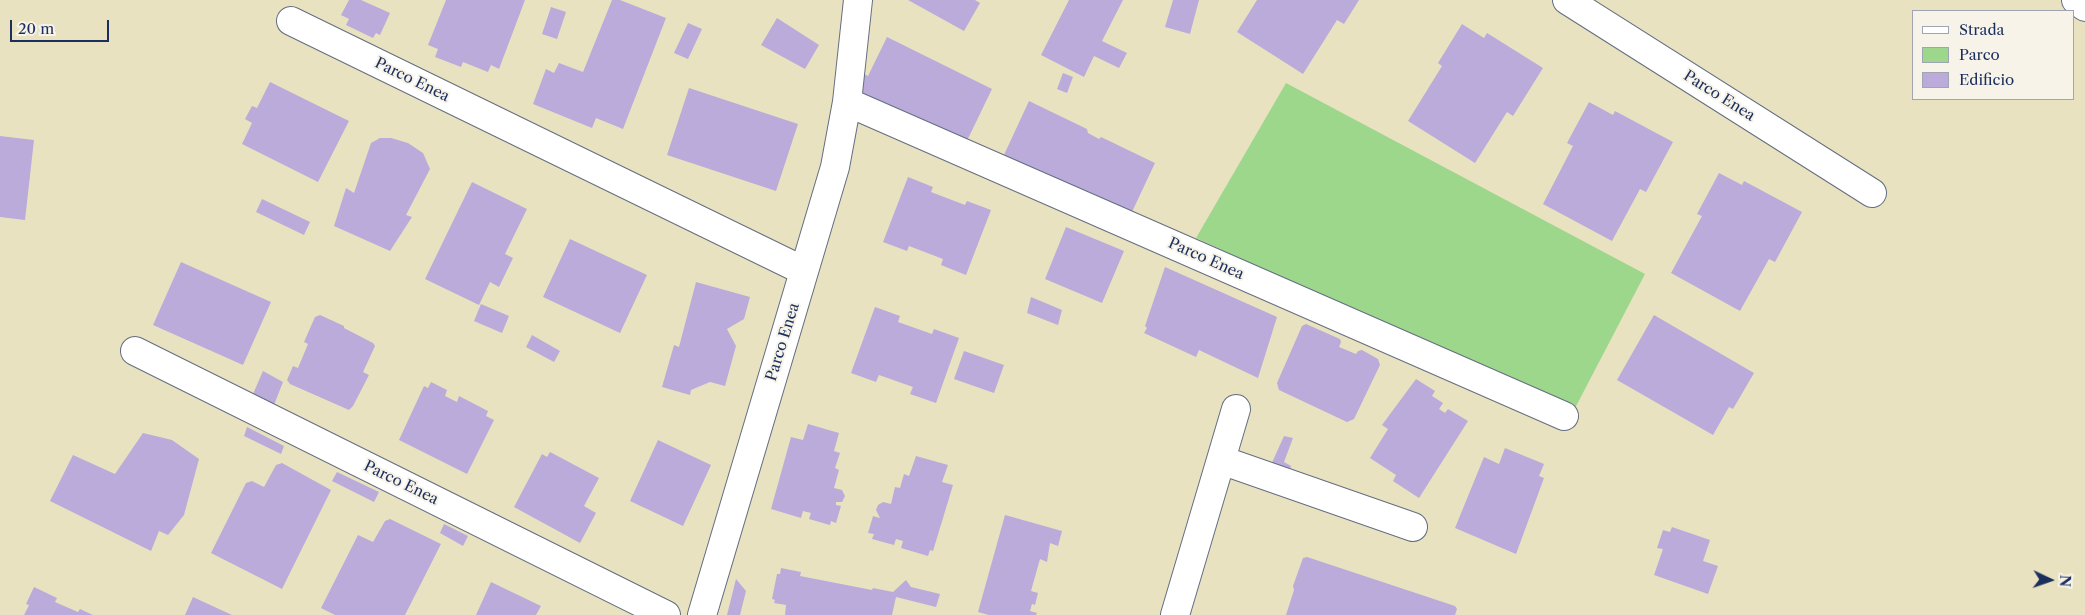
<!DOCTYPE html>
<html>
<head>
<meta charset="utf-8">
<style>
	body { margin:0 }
	#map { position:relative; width:2085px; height:615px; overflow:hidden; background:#e9e2c0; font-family:"Libre Caslon Text",serif }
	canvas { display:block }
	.legend { position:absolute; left:1912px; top:10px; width:162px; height:90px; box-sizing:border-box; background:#f7f3e8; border:1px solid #9fa5b1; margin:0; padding:6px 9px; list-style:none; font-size:15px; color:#1b2f5e }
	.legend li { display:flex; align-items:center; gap:10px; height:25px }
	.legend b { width:25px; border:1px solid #9fa5b1 }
	.north { position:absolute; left:2025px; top:555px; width:50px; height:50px; -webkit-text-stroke:4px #f7f3e8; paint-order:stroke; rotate:93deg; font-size:14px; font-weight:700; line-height:20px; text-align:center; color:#1b2f5e }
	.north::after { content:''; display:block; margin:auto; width:18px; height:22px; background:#1b2f5e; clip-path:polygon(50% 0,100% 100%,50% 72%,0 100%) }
	.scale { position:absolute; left:10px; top:20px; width:99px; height:22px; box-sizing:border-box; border:2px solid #1b2f5e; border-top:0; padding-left:6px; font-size:15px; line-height:18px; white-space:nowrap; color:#1b2f5e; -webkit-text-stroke:4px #f7f3e8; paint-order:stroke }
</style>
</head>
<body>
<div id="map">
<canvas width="2085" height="615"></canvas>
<ul class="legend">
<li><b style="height:6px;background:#fff"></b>Strada</li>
<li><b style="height:14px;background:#9dd78b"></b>Parco</li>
<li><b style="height:14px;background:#baabdb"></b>Edificio</li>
</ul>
<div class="north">N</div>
<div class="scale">20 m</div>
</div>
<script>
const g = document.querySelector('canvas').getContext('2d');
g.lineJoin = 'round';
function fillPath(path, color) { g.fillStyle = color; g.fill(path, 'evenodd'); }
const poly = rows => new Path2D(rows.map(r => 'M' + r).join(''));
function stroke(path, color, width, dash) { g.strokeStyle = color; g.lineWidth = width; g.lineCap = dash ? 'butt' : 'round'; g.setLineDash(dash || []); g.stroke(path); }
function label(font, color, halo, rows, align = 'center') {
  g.font = font + ' "Libre Caslon Text",serif'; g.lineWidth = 4; g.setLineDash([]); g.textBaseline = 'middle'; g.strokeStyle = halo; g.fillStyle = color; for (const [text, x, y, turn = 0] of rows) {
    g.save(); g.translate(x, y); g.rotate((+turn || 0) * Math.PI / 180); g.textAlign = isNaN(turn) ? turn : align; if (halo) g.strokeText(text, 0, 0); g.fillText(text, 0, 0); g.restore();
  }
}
fillPath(poly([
	[1286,83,1645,274,1573,412,1196,238]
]), '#9dd78b');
fillPath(poly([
	[349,0,361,0,390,13,380,35,376,33,373,38,346,25,349,19,341,15],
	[446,0,525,0,499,69,491,65,488,72,463,62,461,67,435,57,438,49,428,45],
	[612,0,620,0,666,18,623,129,596,118,592,128,533,104,546,69,554,73,559,63,583,72],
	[908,0,975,0,980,3,964,31],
	[1069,0,1123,0,1102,41,1127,53,1119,68,1094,56,1084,77,1041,55],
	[1173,0,1199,0,1190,34,1165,27],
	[1257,0,1359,0,1344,24,1337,20,1303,74,1237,32],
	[551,7,566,12,557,39,542,34],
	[777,18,819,45,805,69,761,45],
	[688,23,702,29,688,59,674,53],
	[1462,24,1484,38,1487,33,1543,68,1513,116,1507,112,1475,163,1408,121,1442,66,1438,63],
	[887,37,992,89,963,149,854,91,862,73,868,76],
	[1063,73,1073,77,1067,93,1057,89],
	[270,82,349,121,318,182,242,144,252,123,245,119,252,106,257,108],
	[689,88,798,124,776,191,667,155],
	[1029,101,1087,129,1088,133,1099,139,1101,137,1155,163,1131,214,1003,157],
	[1589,102,1613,115,1615,111,1673,142,1646,192,1640,189,1612,241,1543,204,1573,146,1567,143],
	[0,136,34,140,25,220,0,217],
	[380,138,391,138,408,143,423,153,430,169,406,215,412,217,390,251,334,226,346,188,354,193,371,143],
	[1719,173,1742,185,1744,181,1802,212,1775,262,1769,259,1740,311,1671,273,1702,216,1697,214],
	[908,177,933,187,931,192,965,205,967,201,991,210,966,275,941,265,943,259,909,246,907,251,883,242],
	[472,182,527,209,505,254,513,258,499,287,490,282,479,305,425,279],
	[262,199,310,222,304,235,256,212],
	[1066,227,1124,251,1102,303,1045,279],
	[570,239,647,275,620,333,543,297],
	[181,262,271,302,243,365,153,325],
	[1165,267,1277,317,1258,378,1199,350,1196,357,1144,333,1147,328,1145,326],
	[696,282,750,297,744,319,727,329,736,346,725,386,710,382,691,390,690,395,662,387,674,345,679,347],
	[1031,297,1062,310,1058,325,1027,313],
	[481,304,509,316,502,333,474,321],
	[875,307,900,316,898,322,932,334,934,329,959,338,936,403,910,394,913,387,879,375,876,382,851,373],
	[320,315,344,326,344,328,373,343,375,346,363,372,369,375,353,406,349,410,290,384,287,380,293,366,298,368,308,344,304,342,315,317],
	[1654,315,1754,373,1733,409,1729,407,1713,435,1617,380],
	[1306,324,1340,339,1341,342,1339,347,1356,354,1358,351,1362,350,1378,359,1380,365,1354,419,1347,422,1279,390,1277,383,1302,326],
	[532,335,560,351,554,362,526,347],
	[964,351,1004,365,994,393,954,379],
	[263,371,283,382,274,405,253,394],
	[1416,379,1435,391,1432,396,1443,403,1439,409,1445,413,1448,409,1468,421,1419,498,1393,481,1396,475,1370,458,1388,429,1382,425],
	[431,382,447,390,445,396,457,402,459,396,488,411,486,416,494,420,467,474,399,440,424,386,428,388],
	[808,424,839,433,834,451,840,453,835,468,839,470,834,488,842,490,845,496,842,502,836,502,836,505,841,506,836,523,831,521,830,525,809,519,811,513,803,511,801,518,771,509,791,437,803,440],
	[247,427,284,446,281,454,244,436],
	[143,433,172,440,199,459,184,515,168,535,159,531,151,551,50,501,73,455,115,474],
	[1284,436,1293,438,1284,462,1291,466,1289,475,1270,467],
	[658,440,711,465,683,526,630,501],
	[1505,448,1544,464,1539,476,1544,478,1516,554,1455,528,1484,457,1499,464],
	[550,452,599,478,584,506,596,513,580,543,514,507,542,454,547,457],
	[916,456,948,465,942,482,953,485,933,551,930,550,928,556,901,548,903,541,896,539,894,545,872,539,874,534,868,533,873,516,880,518,876,510,878,505,883,502,891,504,895,487,900,488,904,474,909,476],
	[282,463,331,490,282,589,211,553,246,483,252,481,264,487,276,465],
	[337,472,379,492,374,502,332,481],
	[1005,515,1062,531,1058,546,1050,543,1047,562,1040,559,1031,591,1038,593,1035,605,1032,604,1030,611,1037,613,1036,615,989,615,978,612],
	[390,519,441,544,405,615,335,615,321,608,358,535,373,542,385,521],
	[444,524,468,536,463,546,440,533],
	[1672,527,1710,540,1703,561,1718,566,1708,594,1654,575,1663,549,1657,548,1663,530,1670,532],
	[1307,557,1455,606,1457,609,1455,615,1286,615,1294,590,1293,586,1303,558],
	[781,568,801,572,800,576,872,590,873,588,893,592,906,580,911,587,940,594,936,607,896,597,892,615,785,615,786,605,774,603,775,600,772,599,777,574,780,574],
	[736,579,746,591,740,615,727,615],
	[491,582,541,606,536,615,476,615],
	[34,587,57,598,55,602,78,612,80,609,93,615,24,615,29,605,26,604],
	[193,597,232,615,185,615]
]), '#baabdb');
const street = poly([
	[1567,0,1872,193],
	[291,21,804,271],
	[847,102,1564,416],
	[135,351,666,615],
	[1221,460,1413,527],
	[702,615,835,167,847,102,858,0],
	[1175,615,1236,409]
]);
const secondary = poly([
	[2076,0,2085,7]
]);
stroke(street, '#636e80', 30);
stroke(secondary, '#636e80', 30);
stroke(street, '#fff', 28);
stroke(secondary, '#fff', 28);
label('15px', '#1b2f5e', '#f7f3e8', [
	["Parco Enea",412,80,26],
	["Parco Enea",1719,96,32],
	["Parco Enea",1206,259,24],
	["Parco Enea",783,342,-73],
	["Parco Enea",401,483,26]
]);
</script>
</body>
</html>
